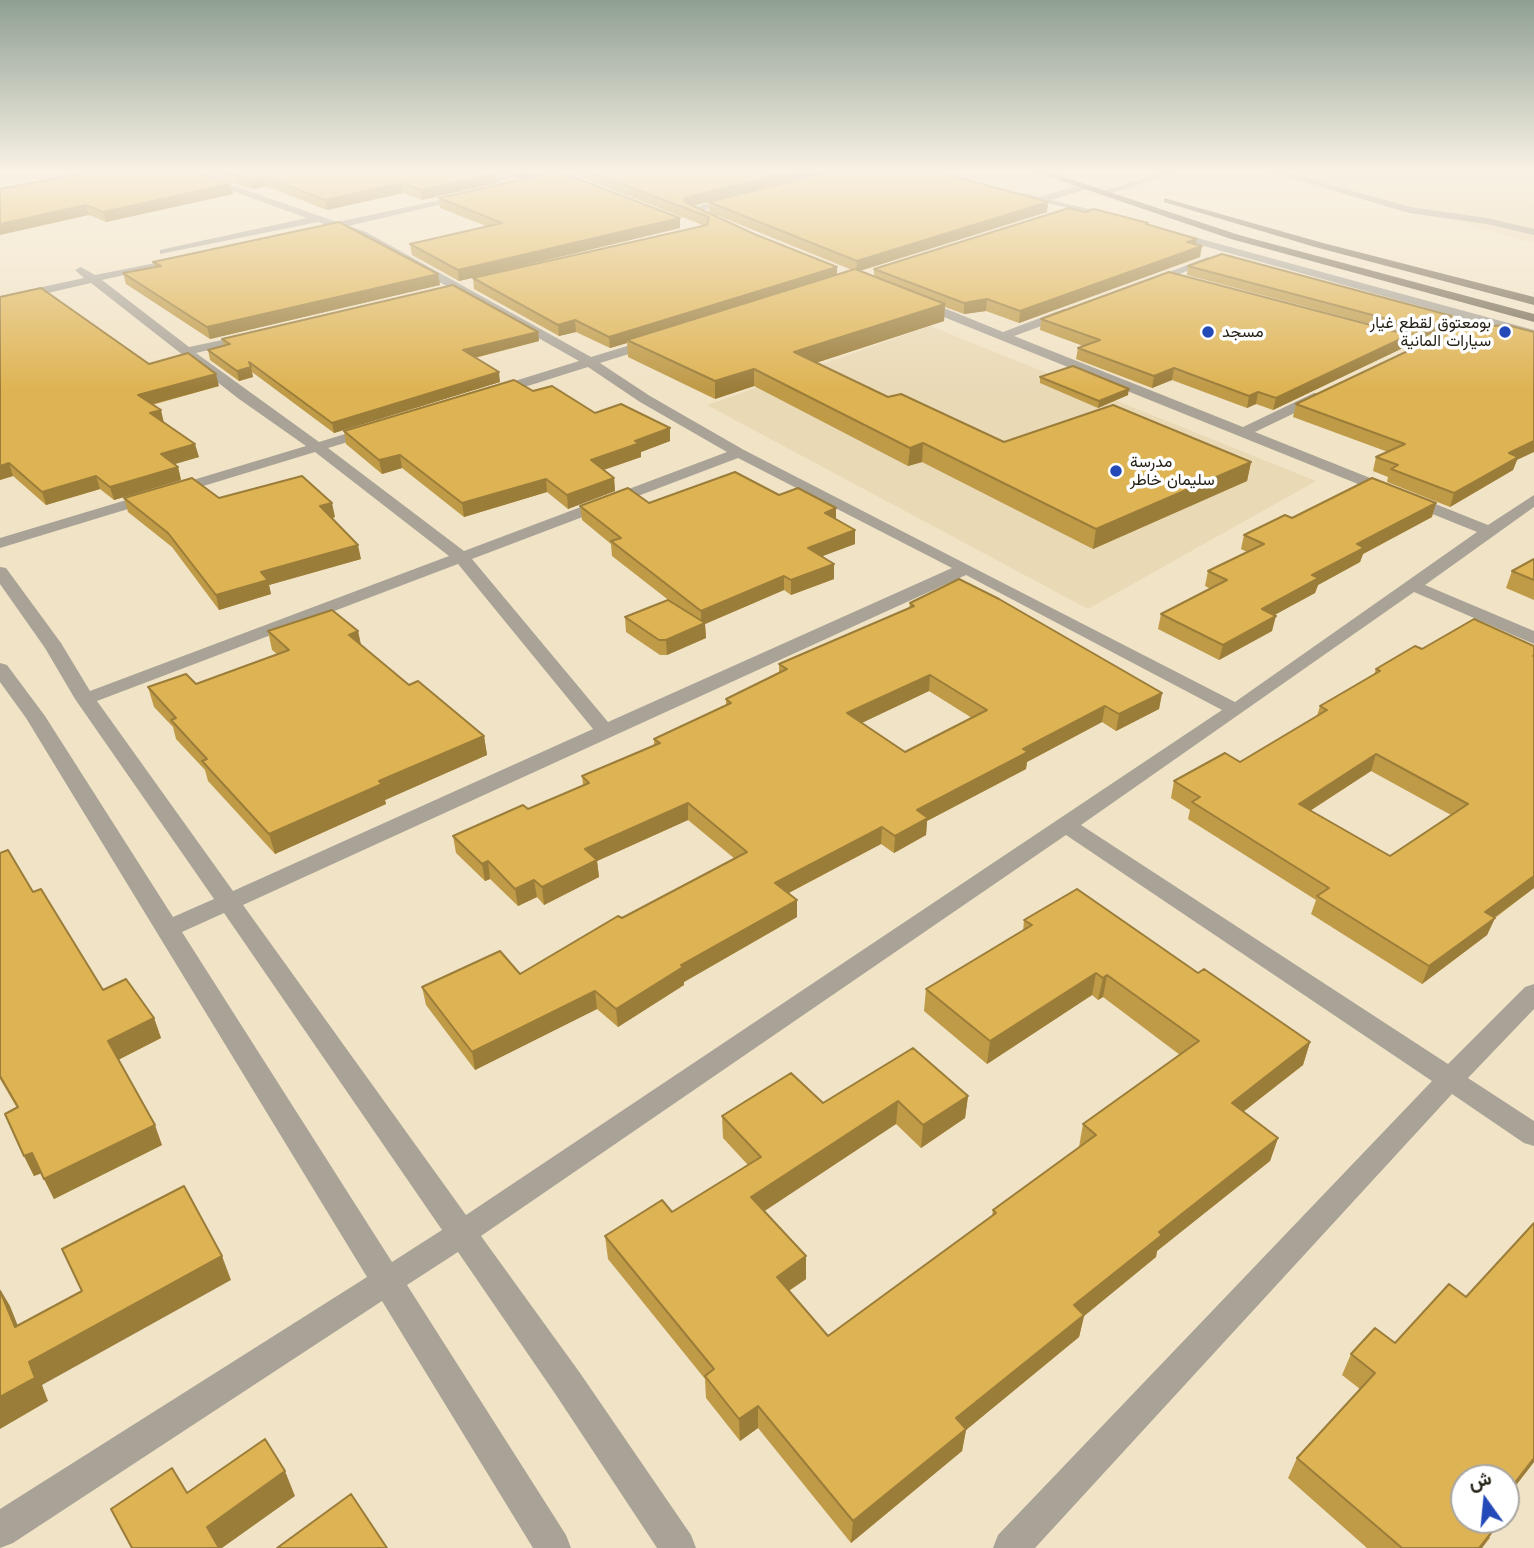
<!DOCTYPE html>
<html>
<head>
<meta charset="utf-8">
<style>
	body { margin:0 }
	#map { position:relative; width:1534px; height:1548px; overflow:hidden; background:#f1e3c6; font-family:"Work Sans",Vazirmatn,sans-serif }
	canvas { display:block }
	.north { position:absolute; left:1450px; top:1464px; width:70px; height:70px; box-sizing:border-box; background:#fff; border:2px solid #a8a6a2; border-radius:50%; rotate:345deg; font-size:19px; font-weight:700; line-height:28px; text-align:center; color:#252016 }
	.north::after { content:''; display:block; margin:auto; width:24px; height:32px; background:#234ab8; clip-path:polygon(50% 0,100% 100%,50% 72%,0 100%) }
</style>
</head>
<body>
<div id="map">
<canvas width="1534" height="1548"></canvas>
<div class="north">ش</div>
</div>
<script>
const g = document.querySelector('canvas').getContext('2d');
g.lineJoin = 'round';
function fillPath(path, color) { g.fillStyle = color; g.fill(path, 'evenodd'); }
const poly = rows => new Path2D(rows.map(r => 'M' + r).join(''));
function stroke(path, color, width, dash) { g.strokeStyle = color; g.lineWidth = width; g.lineCap = dash ? 'butt' : 'round'; g.setLineDash(dash || []); g.stroke(path); }
function label(font, color, halo, rows, align = 'center') {
  g.font = font + ' "Work Sans",Vazirmatn,sans-serif'; g.lineWidth = 7; g.setLineDash([]); g.textBaseline = 'middle'; g.strokeStyle = halo; g.fillStyle = color; for (const [text, x, y, turn = 0] of rows) {
    g.save(); g.translate(x, y); g.rotate((+turn || 0) * Math.PI / 180); g.textAlign = isNaN(turn) ? turn : align; if (halo) g.strokeText(text, 0, 0); g.fillText(text, 0, 0); g.restore();
  }
}
fillPath(poly([
	[1277,172,1534,172,1534,243],
	[930,326,1316,481,1088,609,707,405]
]), '#ead9b5');
fillPath(poly([
	[180,172,194,172,337,222,469,194,469,198,348,226,366,232,591,357,650,339,658,339,658,345,600,363,650,396,744,450,1235,702,1477,532,914,305,914,299,922,299,1003,332,1064,309,1072,309,1072,315,1014,336,1243,427,1314,393,1324,393,1324,399,1255,432,1488,525,1534,495,1534,507,1425,585,1534,631,1534,644,1414,592,1081,825,1448,1064,1525,987,1534,984,1534,1009,1468,1078,1534,1121,1534,1146,1524,1143,1452,1094,1035,1548,993,1548,998,1535,1432,1081,1066,835,481,1236,580,1373,691,1535,696,1548,657,1548,556,1395,458,1252,407,1285,566,1535,571,1548,533,1548,382,1301,13,1543,0,1548,0,1509,367,1277,26,718,0,682,0,663,7,665,45,716,173,917,214,899,75,699,45,648,0,584,0,567,6,568,61,643,90,691,449,556,315,452,0,548,0,538,306,446,239,399,91,283,0,304,0,296,84,278,75,270,81,267,95,275,186,257,186,261,102,280,189,347,255,333,255,339,196,353,319,442,368,427,378,427,380,430,378,433,328,448,464,551,727,452,640,402,588,367,499,395,489,395,489,389,579,361,358,236,318,222,160,254,160,250,164,249,307,218,180,172],
	[738,458,952,568,608,722,472,559,738,458],
	[458,564,593,729,233,891,97,701,458,564],
	[966,575,1222,710,466,1215,243,905,966,575],
	[224,913,442,1230,392,1262,182,932,224,913],
	[519,172,536,172,468,189,463,186,519,172],
	[562,172,579,172,538,183,533,180,562,172],
	[1162,172,1176,172,1106,195,1098,193,1162,172],
	[1270,172,1285,172,1410,207,1487,218,1534,229,1534,235,1487,224,1409,213,1270,172],
	[1084,184,1087,185,1087,189,1051,200,1118,216,1118,220,1018,196,1023,193,1039,197,1084,184],
	[734,196,742,198,700,211,713,218,713,222,705,222,686,210,734,196],
	[1172,231,1534,330,1534,338,1168,236,1168,232,1172,231],
	[1208,257,1218,259,1151,285,1141,283,1208,257],
	[1379,329,1428,342,1430,345,1424,349,1375,336,1373,333,1379,329]
]), '#a9a397');
fillPath(poly([
	[1035,172,1049,172,1239,235,1534,314,1534,322,1231,239,1035,172],
	[1164,198,1323,243,1534,297,1534,305,1315,247,1164,202,1164,198]
]), '#776c57');
fillPath(poly([
	[201,172,490,172,497,183,422,200,403,193,327,210,266,186,252,189],
	[494,172,549,172,518,179],
	[577,172,827,172,692,206,754,234,837,267,837,275,852,270,709,212,709,202,1048,202,1047,212,860,271,874,276,874,269,1085,212,1148,223,1148,225,1196,245,1200,257,1019,323,986,311,964,314,945,307,944,321,816,363,888,397,1004,442,1251,462,1247,481,1093,549,922,462,908,466,754,386,715,399,628,357,627,343,610,348,576,332,559,336,474,289,473,278,459,281,412,255,410,244,486,226,440,208,439,198,680,228,477,277,705,226,577,176],
	[230,184,233,194,106,222,89,215,0,189],
	[153,262,438,274,440,285,210,339,126,284,123,273,155,267],
	[1188,266,1452,316,1449,325,1423,338,1187,275],
	[0,297,149,364,219,386,152,405,164,422,199,457,174,464,178,467,181,480,114,500,100,489,46,505,13,476,0,480],
	[1041,319,1405,347,1273,410,1256,404,1247,408,1172,380,1152,388,1076,359,1078,348,1083,346,1040,330],
	[538,332,539,341,475,358,500,382,334,433,252,372,253,377,239,381,210,360,208,350,224,346,222,339],
	[1040,377,1128,395,1098,408,1040,383],
	[533,391,670,441,641,452,641,457,603,470,614,478,615,491,568,509,547,492,464,517,402,468,382,474,346,444,344,431],
	[1296,404,1517,460,1513,470,1450,507,1387,482,1388,477,1373,471,1376,457,1388,452,1293,417],
	[779,495,836,519,855,530,855,544,822,556,834,579,791,595,784,590,705,624,706,638,667,655,660,655,626,632,625,617,671,602,612,556,611,544,582,520,580,506,649,503],
	[124,498,219,498,335,517,332,518,361,559,269,585,271,594,219,610,172,547,128,512],
	[1432,517,1363,554,1360,562,1318,585,1315,593,1274,615,1272,631,1219,660,1158,629,1161,614,1211,589,1205,586,1208,571,1247,552,1241,549,1244,535,1292,518],
	[1534,559,1534,600,1506,588,1512,571],
	[910,603,1162,693,1159,709,1116,731,1102,722,1027,762,1026,769,927,821,926,835,894,853,881,844,789,893,797,917,684,982,684,985,618,1027,597,1009,475,1070,426,1005,422,987,520,974,735,859,688,820,597,861,599,877,544,905,537,897,518,906,490,879,485,881,456,853,453,836,528,809,583,785,582,776,654,745,654,739,726,705,726,699,779,672,779,664,909,608],
	[929,691,972,718,905,752,861,723],
	[268,631,358,631,361,645,409,685,484,736,487,755,385,800,386,804,275,854,208,781,205,770,176,739,173,727,154,707,148,687,196,684,277,654,272,650],
	[1534,646,1534,888,1495,918,1487,935,1422,984,1311,914,1316,900,1188,819,1190,810,1171,798,1174,781,1240,762,1317,716,1320,706,1374,675,1376,669,1422,649],
	[1371,771,1451,815,1390,856,1310,811],
	[0,853,33,892,103,990,154,1018,161,1038,118,1060,162,1145,54,1199,41,1173,34,1176,24,1156,17,1108,0,1079],
	[1024,920,1198,973,1310,1042,1303,1065,1243,1112,1278,1138,1270,1161,1157,1251,1156,1257,1084,1316,1079,1337,966,1430,962,1451,851,1543,758,1428,740,1441,706,1398,705,1379,608,1259,605,1236,672,1212,748,1165,723,1138,722,1116,823,1103,968,1096,965,1118,921,1148,896,1124,764,1211,806,1279,789,1291,828,1336,992,1216,993,1210,1079,1147,1083,1124,1180,1055,1103,997,1098,1000,1092,995,987,1064,924,1011,926,989,1023,931],
	[1534,1223,1534,1462,1506,1498,1506,1478,1464,1478,1490,1538,1482,1548,1367,1548,1288,1478,1297,1458,1360,1389,1342,1375,1351,1354,1395,1343,1466,1297]
]), '#bf9a47');
fillPath(poly([
	[517,172,549,172,518,179],
	[789,172,827,172,685,208,685,198],
	[495,174,497,183,422,200,421,190],
	[264,176,266,186,252,189,250,180],
	[402,183,403,193,327,210,325,200],
	[230,184,233,194,106,222,103,212],
	[1048,202,1047,212,856,272,857,261],
	[86,205,89,215,0,235,0,224],
	[680,218,680,228,459,281,458,270],
	[1197,239,1195,249,1202,246,1200,257,1019,323,1020,311,1187,242],
	[837,267,837,278,627,340,627,343,610,348,609,337],
	[438,274,440,285,210,339,207,327],
	[987,299,986,311,964,314,964,303],
	[945,304,944,321,794,370,794,352],
	[1452,316,1449,325,1423,338,1425,329],
	[575,320,576,332,559,336,558,325],
	[538,332,539,341,465,360,463,350],
	[1409,335,1405,347,1273,410,1276,398],
	[251,367,253,377,239,381,237,371],
	[1174,368,1172,380,1152,388,1154,376],
	[754,369,754,386,715,399,715,381],
	[499,372,500,382,334,433,332,423],
	[216,374,219,386,142,407,138,395],
	[1129,389,1128,395,1098,408,1099,401],
	[1258,392,1256,404,1247,408,1249,396],
	[161,410,164,423,150,413],
	[670,428,670,441,641,452,641,457,592,474,591,460,635,441],
	[1534,441,1534,452,1517,460,1513,470,1450,507,1454,493,1509,453],
	[923,443,922,462,908,466,910,448],
	[195,444,199,457,165,467,161,454],
	[400,455,402,468,382,474,379,460],
	[1251,462,1247,481,1093,549,1096,529],
	[9,463,13,476,0,480,0,466],
	[178,467,181,480,114,500,110,487],
	[96,476,100,489,46,505,42,492],
	[614,478,615,491,568,509,567,495],
	[546,479,547,492,464,517,462,503],
	[332,503,335,517,323,520,320,506],
	[1436,503,1432,517,1363,554,1360,562,1318,585,1315,593,1258,624,1262,609,1357,544],
	[836,508,836,522,825,513],
	[855,530,855,544,807,562,808,548],
	[358,545,361,559,269,585,271,594,219,610,216,595,261,572],
	[834,564,834,579,791,595,791,580],
	[784,576,784,590,705,624,706,638,667,655,666,640,701,625,701,611],
	[1276,616,1272,631,1219,660,1223,645],
	[358,631,362,650,349,635],
	[930,675,929,691,847,730,847,713],
	[1162,693,1159,709,1116,731,1119,714],
	[1105,706,1102,722,1027,762,1026,769,927,821,926,835,894,853,895,836,917,810,1023,749],
	[484,736,487,755,385,800,386,804,275,854,269,834,379,781],
	[1376,754,1371,771,1294,821,1299,804],
	[688,803,688,820,597,861,599,877,544,905,542,887,585,849],
	[882,827,881,844,775,900,775,883],
	[488,861,490,879,485,881,482,864],
	[1534,876,1534,888,1484,925,1495,918,1487,935,1422,984,1429,966,1485,912],
	[534,880,537,897,518,906,515,889],
	[797,900,797,917,684,982,684,985,618,1027,616,1009,681,965],
	[1096,973,1092,995,987,1064,990,1041],
	[1107,975,1103,997,1098,1000,1103,978],
	[595,991,597,1009,475,1070,472,1052],
	[154,1018,161,1038,116,1061,108,1041],
	[1310,1042,1303,1065,1225,1126,1232,1103],
	[968,1096,965,1118,921,1148,923,1125],
	[898,1101,896,1124,751,1220,751,1197],
	[155,1125,162,1145,54,1199,44,1179],
	[1278,1138,1270,1161,1157,1251,1156,1257,1084,1316,1079,1337,966,1430,962,1451,851,1543,853,1521,956,1418,1074,1305,1159,1232],
	[32,1153,42,1173,34,1176,24,1156],
	[222,1256,231,1280,42,1385,48,1401,0,1429,0,1397,29,1362],
	[806,1256,806,1279,776,1299,777,1277],
	[0,1289,10,1306,28,1351,15,1327],
	[758,1406,758,1428,740,1441,739,1419],
	[1534,1458,1534,1462,1506,1498,1506,1494],
	[285,1471,295,1496,222,1548,217,1548,207,1527],
	[1501,1520,1482,1548,1479,1548]
]), '#9b7d3a');
const building = poly([
	[88,172,196,172,230,184,103,212,86,205,0,224,0,189,88,172],
	[227,172,490,172,495,174,421,190,402,183,325,200,264,176,250,180,227,172],
	[555,172,560,172,680,218,458,270,410,244,502,223,439,198,555,172],
	[590,172,789,172,685,198,685,202,754,234,837,267,609,337,575,320,558,325,473,278,707,225,709,217,590,172],
	[827,172,939,172,1048,202,857,261,709,202,827,172],
	[1069,208,1085,212,1094,209,1148,223,1146,224,1197,239,1187,242,1202,246,1020,311,987,299,964,303,874,269,1069,208],
	[339,222,438,274,207,327,123,273,161,266,153,262,339,222],
	[1222,254,1452,316,1425,329,1188,266,1222,254],
	[855,269,945,304,794,352,888,397,901,394,1004,442,1113,405,1251,462,1096,529,923,443,910,448,754,369,715,381,627,340,855,269],
	[1169,272,1409,335,1276,398,1258,392,1249,396,1174,368,1154,376,1078,348,1100,340,1041,319,1169,272],
	[453,285,538,332,463,350,499,372,332,423,249,362,251,367,237,371,208,350,230,344,222,339,453,285],
	[41,288,149,364,188,353,216,374,138,395,161,410,150,413,195,444,161,454,178,467,110,487,96,476,42,492,9,463,0,466,0,297,41,288],
	[1473,320,1493,326,1507,325,1534,332,1534,441,1509,453,1518,457,1454,493,1391,469,1398,465,1376,457,1405,444,1296,404,1473,320],
	[1073,366,1129,389,1099,401,1040,377,1073,366],
	[514,380,533,391,552,386,595,413,621,404,670,428,635,441,640,443,591,460,614,478,567,495,546,479,462,503,400,455,379,460,344,431,514,380],
	[735,472,779,495,798,488,836,508,825,513,855,530,808,548,834,564,791,580,784,576,701,611,611,541,621,538,580,506,628,488,649,503,735,472],
	[302,476,332,503,320,506,358,545,261,572,268,580,216,595,168,533,124,498,192,478,219,498,302,476],
	[1372,478,1436,503,1357,544,1364,548,1312,575,1319,578,1262,609,1276,616,1223,645,1161,614,1227,580,1208,571,1264,544,1244,535,1285,515,1292,518,1372,478],
	[1534,559,1534,580,1512,571,1534,559],
	[959,579,999,599,1162,693,1119,714,1105,706,1023,749,1028,752,917,810,928,818,895,836,882,827,775,883,797,900,681,965,683,967,616,1009,595,991,472,1052,422,987,500,951,520,974,618,916,622,918,747,852,688,803,585,849,597,860,542,887,534,880,515,889,488,861,482,864,453,836,523,805,528,809,589,783,582,776,660,743,654,739,731,703,726,699,787,669,779,664,914,606,910,603,959,579],
	[930,675,987,710,905,752,847,713,930,675],
	[668,600,705,623,666,640,659,640,625,617,668,600],
	[332,610,358,631,349,635,409,685,418,681,484,736,379,781,382,784,269,834,202,761,207,759,171,720,176,718,148,687,186,674,196,684,289,650,268,631,332,610],
	[1474,619,1534,646,1534,655,1533,656,1534,656,1534,876,1485,912,1495,918,1429,966,1317,896,1329,888,1192,802,1200,797,1174,781,1225,753,1240,762,1327,710,1320,706,1380,671,1376,669,1415,646,1422,649,1474,619],
	[1376,754,1468,804,1390,856,1299,804,1376,754],
	[8,850,33,892,41,889,103,990,126,979,154,1018,108,1041,155,1125,44,1179,32,1153,24,1156,5,1114,18,1107,0,1076,0,853,8,850],
	[1077,889,1198,973,1204,969,1310,1042,1232,1103,1278,1138,1159,1232,1162,1235,1074,1305,1084,1315,956,1418,966,1429,853,1521,758,1406,739,1419,705,1376,714,1369,605,1236,662,1200,672,1212,761,1157,722,1116,791,1073,823,1103,913,1048,968,1096,923,1125,898,1101,751,1197,806,1256,777,1277,828,1336,996,1213,993,1210,1096,1135,1083,1124,1199,1041,1107,975,1103,978,1096,973,990,1041,926,989,1032,925,1024,920,1077,889],
	[184,1186,222,1256,29,1362,35,1378,0,1397,0,1291,15,1327,82,1291,62,1249,184,1186],
	[1534,1223,1534,1458,1506,1494,1506,1478,1464,1478,1464,1520,1501,1520,1479,1548,1402,1548,1297,1458,1375,1373,1351,1354,1375,1328,1395,1343,1449,1284,1466,1297,1534,1223],
	[265,1439,285,1471,207,1527,219,1548,132,1548,111,1509,172,1468,187,1493,265,1439],
	[351,1494,387,1548,277,1548,351,1494]
]);
fillPath(building, '#deb353');
stroke(building, '#9b7d3a', 2);
const sky = g.createLinearGradient(0, 0, 0, 389);
sky.addColorStop(0, '#8fa093');
sky.addColorStop(0.44, '#f9f2e5');
sky.addColorStop(1, '#f9f2e500');
g.fillStyle = sky;
g.fillRect(0, 0, 1534, 389);
for (const [x, y, r, color] of [
	[1208,332,7,"#234ab8"],
	[1505,332,7,"#234ab8"],
	[1116,471,7,"#234ab8"]
]) { const dot = new Path2D(); dot.arc(x, y, r, 0, 2 * Math.PI); g.fillStyle = color; g.fill(dot); stroke(dot, '#fff', 2.5); }
label('16px', '#252016', '#fff', [
	["بومعتوق لقطع غيار",1491,323,"right"],
	["سيارات المانية",1491,341,"right"],
	["مسجد",1222,332],
	["مدرسة",1130,462],
	["سليمان خاطر",1130,480]
], 'left');
</script>
</body>
</html>
